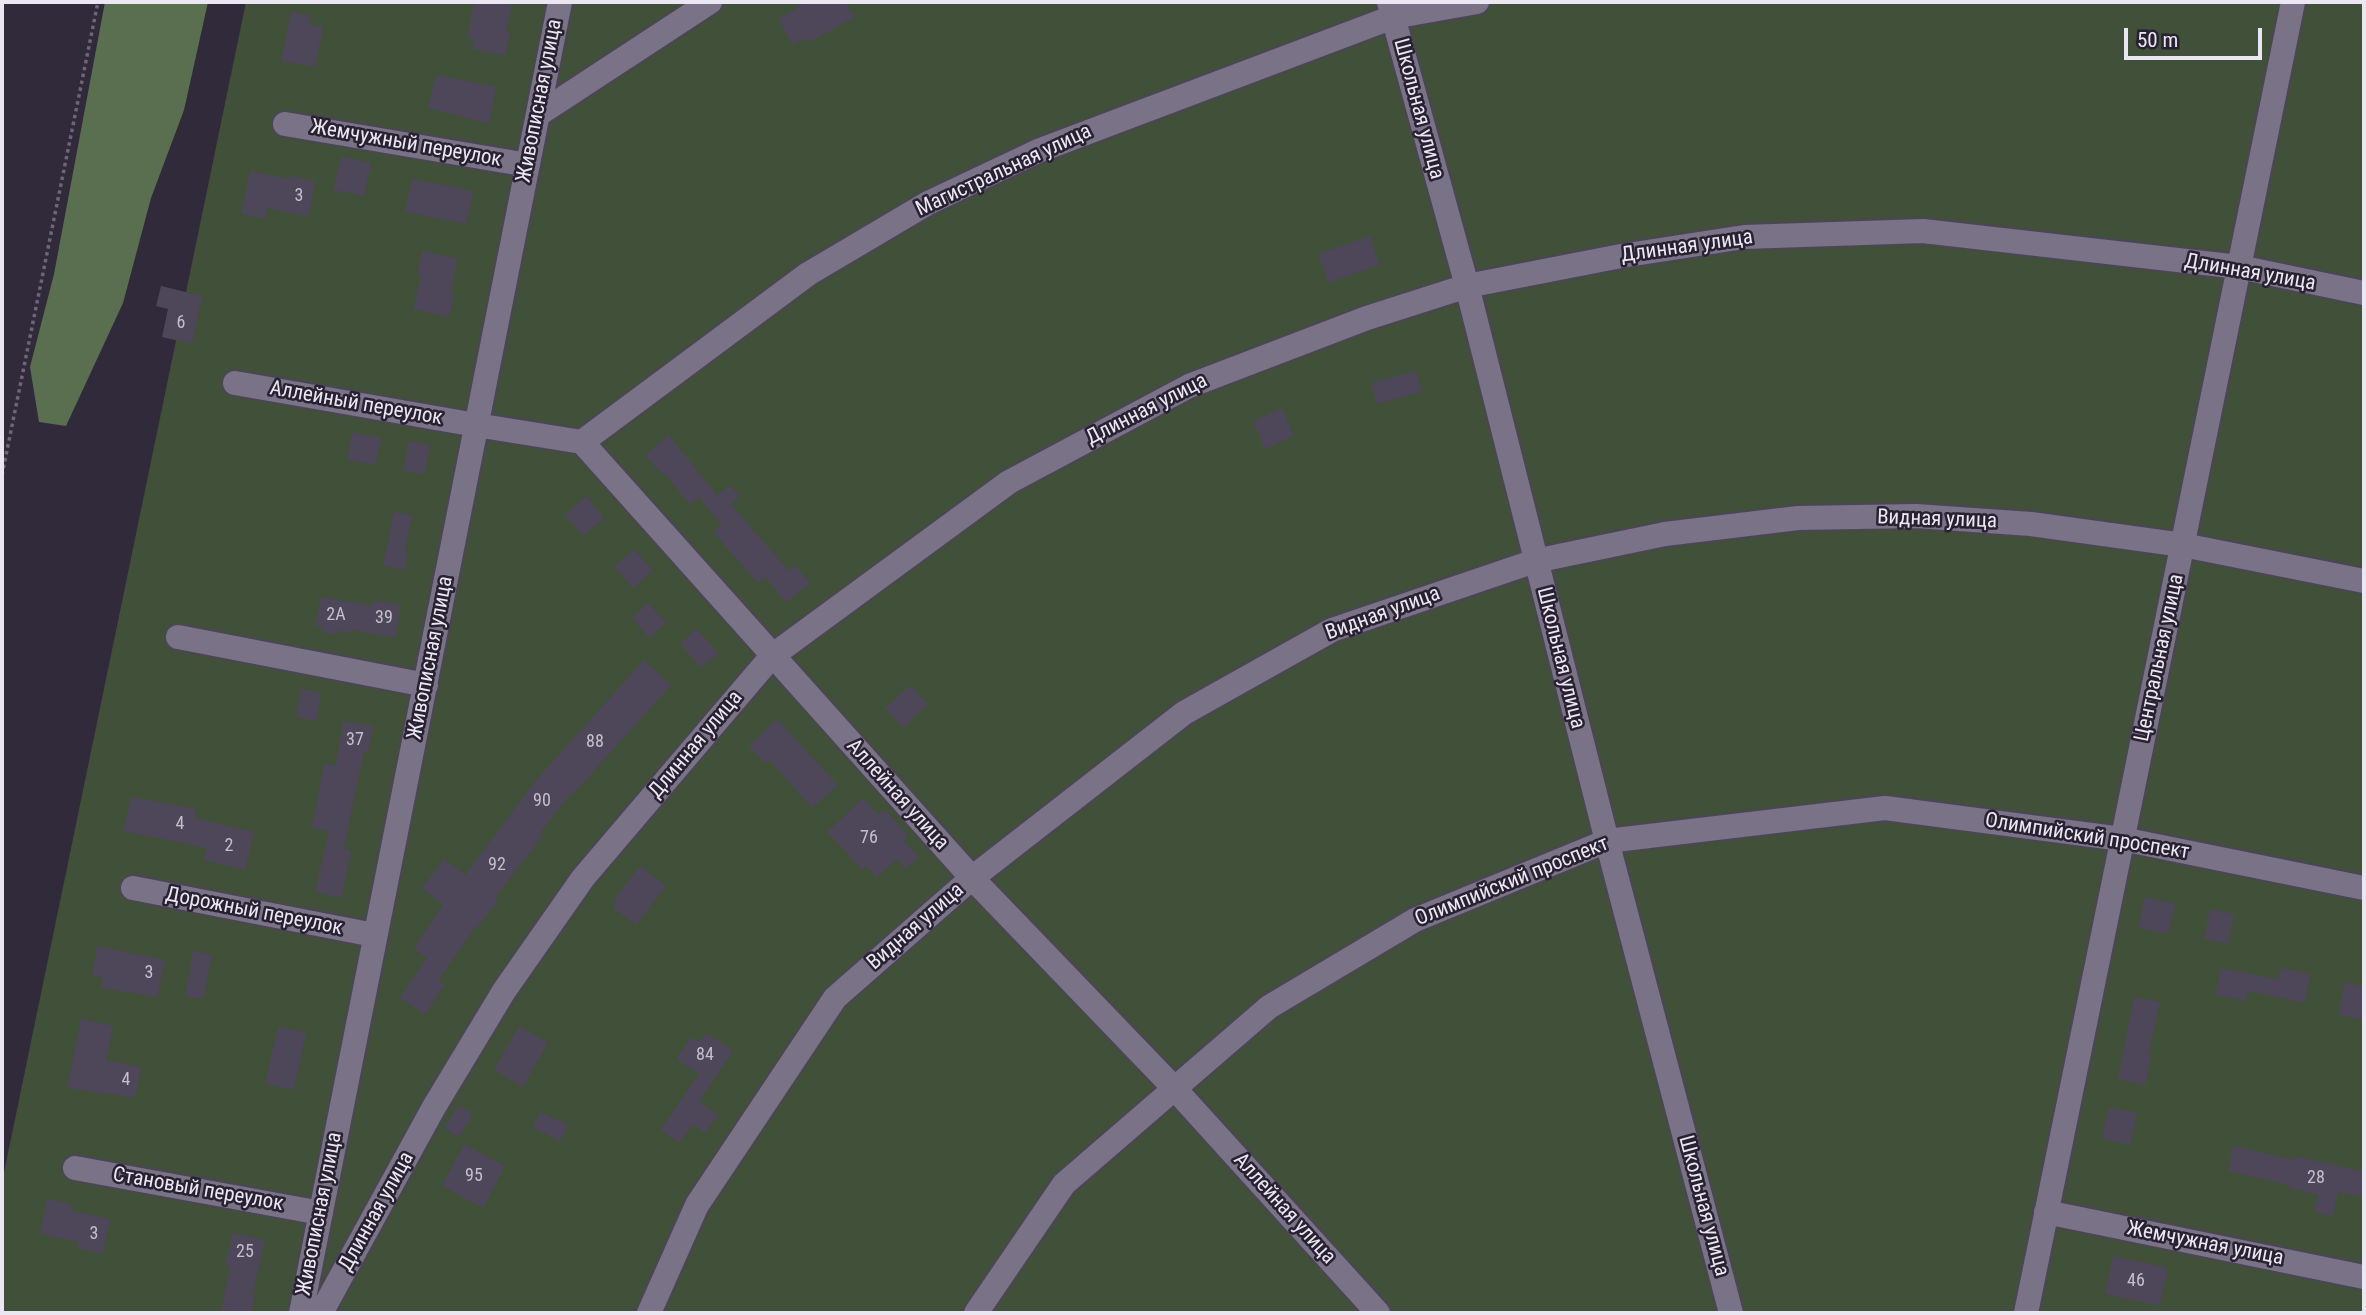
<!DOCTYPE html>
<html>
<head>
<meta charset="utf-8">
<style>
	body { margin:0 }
	#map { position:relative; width:2366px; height:1315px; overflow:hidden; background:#312a3b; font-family:"Roboto Condensed",sans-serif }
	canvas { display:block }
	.frame { position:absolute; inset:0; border:4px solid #ebe7f2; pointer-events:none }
	.scale { position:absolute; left:2124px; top:28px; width:138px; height:32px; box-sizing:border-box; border:4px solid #ebe7f2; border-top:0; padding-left:9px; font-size:21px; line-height:24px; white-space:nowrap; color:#ebe7f2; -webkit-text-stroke:5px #272131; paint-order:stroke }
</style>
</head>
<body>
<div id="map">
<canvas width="2366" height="1315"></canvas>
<div class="frame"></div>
<div class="scale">50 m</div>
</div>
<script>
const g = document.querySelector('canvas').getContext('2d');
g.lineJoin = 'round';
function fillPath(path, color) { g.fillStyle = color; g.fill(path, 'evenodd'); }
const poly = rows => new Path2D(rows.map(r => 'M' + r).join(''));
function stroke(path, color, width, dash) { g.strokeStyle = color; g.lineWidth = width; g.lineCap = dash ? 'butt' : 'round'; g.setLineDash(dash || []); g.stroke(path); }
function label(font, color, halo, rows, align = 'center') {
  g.font = font + ' "Roboto Condensed",sans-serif'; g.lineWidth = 5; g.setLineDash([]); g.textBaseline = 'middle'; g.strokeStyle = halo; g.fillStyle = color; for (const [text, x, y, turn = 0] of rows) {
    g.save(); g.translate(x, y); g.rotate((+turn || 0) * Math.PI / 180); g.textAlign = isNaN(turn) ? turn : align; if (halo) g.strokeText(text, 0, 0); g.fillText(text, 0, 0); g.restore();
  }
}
fillPath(poly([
	[246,2,2364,2,2364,1313,2,1313,2,1182]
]), '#405039');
fillPath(poly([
	[105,2,208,2,184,110,151,198,123,303,66,426,39,422,30,367,54,274]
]), '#5a6f50');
fillPath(poly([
	[474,2,512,2,506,32,510,32,505,56,472,49,474,39,467,38],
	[806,2,845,2,854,17,808,43,805,38,793,45,778,19],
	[291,12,310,15,308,24,323,27,315,67,281,61],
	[436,75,496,87,489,124,428,108],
	[341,157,371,163,364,196,333,190],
	[250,171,289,179,290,176,315,181,308,217,267,208,265,219,241,214],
	[412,179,473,191,466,224,405,212],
	[1370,236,1379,265,1328,283,1318,254],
	[422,251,458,259,450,293,454,294,449,317,413,309,421,274,417,273],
	[161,286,202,296,192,344,162,337,168,309,156,306],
	[1416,371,1422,392,1377,404,1371,383],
	[1282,408,1294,436,1265,449,1253,421],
	[352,432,381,438,375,465,347,460],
	[669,435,717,496,730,485,740,496,730,504,789,571,795,565,810,583,786,602,765,577,758,583,713,532,722,525,699,497,690,505,664,473,662,475,645,455],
	[409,441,430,445,424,475,403,470],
	[586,496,604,518,583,536,565,515],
	[394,512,412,515,405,552,408,553,405,570,383,566],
	[634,549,653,571,633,588,614,567],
	[321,597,372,606,373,600,401,605,395,638,352,630,351,633,338,630,337,635,322,632,323,627,315,626],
	[648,603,666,623,649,638,632,618],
	[697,629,718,653,701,668,680,644],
	[644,660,671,685,573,794,572,792,540,833,543,835,495,898,498,901,477,928,475,927,438,981,444,985,425,1015,400,998,427,958,414,949,443,905,422,888,444,859,465,875,536,780],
	[910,685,928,704,903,728,885,708],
	[301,689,321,693,316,721,296,717],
	[777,719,837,785,812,808,769,760,765,763,749,746],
	[343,721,373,726,368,752,364,752,355,793,344,849,351,850,341,898,315,892,329,831,312,828,324,764,335,766],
	[131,797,196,809,194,818,254,832,245,870,204,860,206,848,123,831],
	[863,798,879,815,885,810,908,835,903,840,919,857,906,869,897,859,877,877,866,866,862,870,827,832],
	[640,866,666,886,636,925,612,907,617,901,614,899],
	[2145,897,2175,904,2168,934,2138,928],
	[2210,909,2234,914,2228,944,2204,939],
	[97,946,165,960,157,997,101,988,103,978,92,976],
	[193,951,212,955,203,999,185,996],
	[2221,968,2279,980,2281,968,2311,974,2304,1003,2248,991,2246,1001,2215,995],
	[2345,982,2364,987,2363,1020,2338,1015],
	[2134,997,2160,1002,2148,1055,2151,1056,2145,1085,2118,1079],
	[81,1019,113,1026,106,1060,141,1067,135,1098,67,1088],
	[519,1026,548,1043,523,1087,494,1070],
	[278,1027,306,1032,294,1090,265,1084],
	[706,1033,733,1051,699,1102,718,1115,705,1133,692,1125,679,1143,660,1130,699,1074,676,1059,691,1037,699,1042],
	[458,1105,473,1114,459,1137,444,1129],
	[2109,1107,2137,1113,2130,1145,2102,1139],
	[540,1112,568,1125,560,1141,533,1128],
	[464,1144,505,1166,483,1208,442,1186],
	[2233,1146,2294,1160,2295,1156,2364,1172,2364,1197,2338,1192,2332,1216,2314,1212,2318,1195,2288,1188,2289,1185,2228,1171],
	[47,1199,71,1204,70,1210,110,1219,103,1254,77,1248,78,1242,40,1234],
	[233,1233,265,1240,252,1295,255,1295,251,1313,221,1310,230,1266,225,1265],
	[2113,1256,2168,1268,2159,1306,2105,1294]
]), '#4e4759');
const minor = poly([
	[1389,2,1467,286,1607,841,1731,1313],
	[539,114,710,2],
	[285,124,528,165],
	[235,383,476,425,582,442,972,878,1175,1089,1378,1313],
	[582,442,808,274,928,203,1038,151,1393,17,1477,2],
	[178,637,426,685],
	[133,888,374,935],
	[75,1168,321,1213],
	[2046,1212,2364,1277],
	[301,1313,560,2],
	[321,1313,434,1107,504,991,583,878,772,656,1009,482,1189,386,1367,318,1467,286,1621,256,1744,237,1923,231,2239,267,2364,293],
	[649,1313,697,1205,835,998,972,878,1184,713,1332,630,1535,561,1665,534,1798,518,1916,516,2031,524,2183,545,2364,581],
	[976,1313,1064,1184,1269,1007,1415,920,1607,841,1885,808,2122,839,2364,888],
	[2026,1313,2293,2]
]);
stroke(minor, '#4b4654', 28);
stroke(poly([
	[2,475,98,2]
]), '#6c6675', 3.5, [3.5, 3.5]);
stroke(minor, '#7a7286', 24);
label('18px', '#c4bfcc', null, [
	["3",299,196],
	["6",181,323],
	["2А",336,615],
	["39",384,618],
	["37",355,740],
	["88",595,742],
	["90",542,801],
	["4",180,824],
	["76",869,838],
	["2",229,846],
	["92",497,865],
	["3",149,973],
	["84",705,1055],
	["4",126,1080],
	["95",474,1176],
	["28",2316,1178],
	["3",94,1234],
	["25",245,1252],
	["46",2136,1281]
]);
label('21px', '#ebe7f2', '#272131', [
	["Живописная улица",540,101,-79],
	["Школьная улица",1418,109,75],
	["Жемчужный переулок",406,144,10],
	["Магистральная улица",1004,171,-25],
	["Длинная улица",1687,247,-8],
	["Длинная улица",2250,273,10],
	["Аллейный переулок",356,404,10],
	["Длинная улица",1147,410,-27],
	["Видная улица",1937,520,2],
	["Видная улица",1383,614,-20],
	["Живописная улица",431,658,-79],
	["Школьная улица",1560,658,76],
	["Центральная улица",2160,658,-78],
	["Длинная улица",696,745,-50],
	["Аллейная улица",897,795,48],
	["Олимпийский проспект",2087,837,9],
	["Олимпийский проспект",1512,882,-22],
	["Дорожный переулок",254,912,11],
	["Видная улица",916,927,-41],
	["Становый переулок",198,1190,10],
	["Школьная улица",1703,1206,75],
	["Аллейная улица",1284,1209,48],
	["Длинная улица",377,1212,-61],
	["Живописная улица",320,1214,-79],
	["Жемчужная улица",2205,1244,11]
]);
</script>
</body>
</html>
